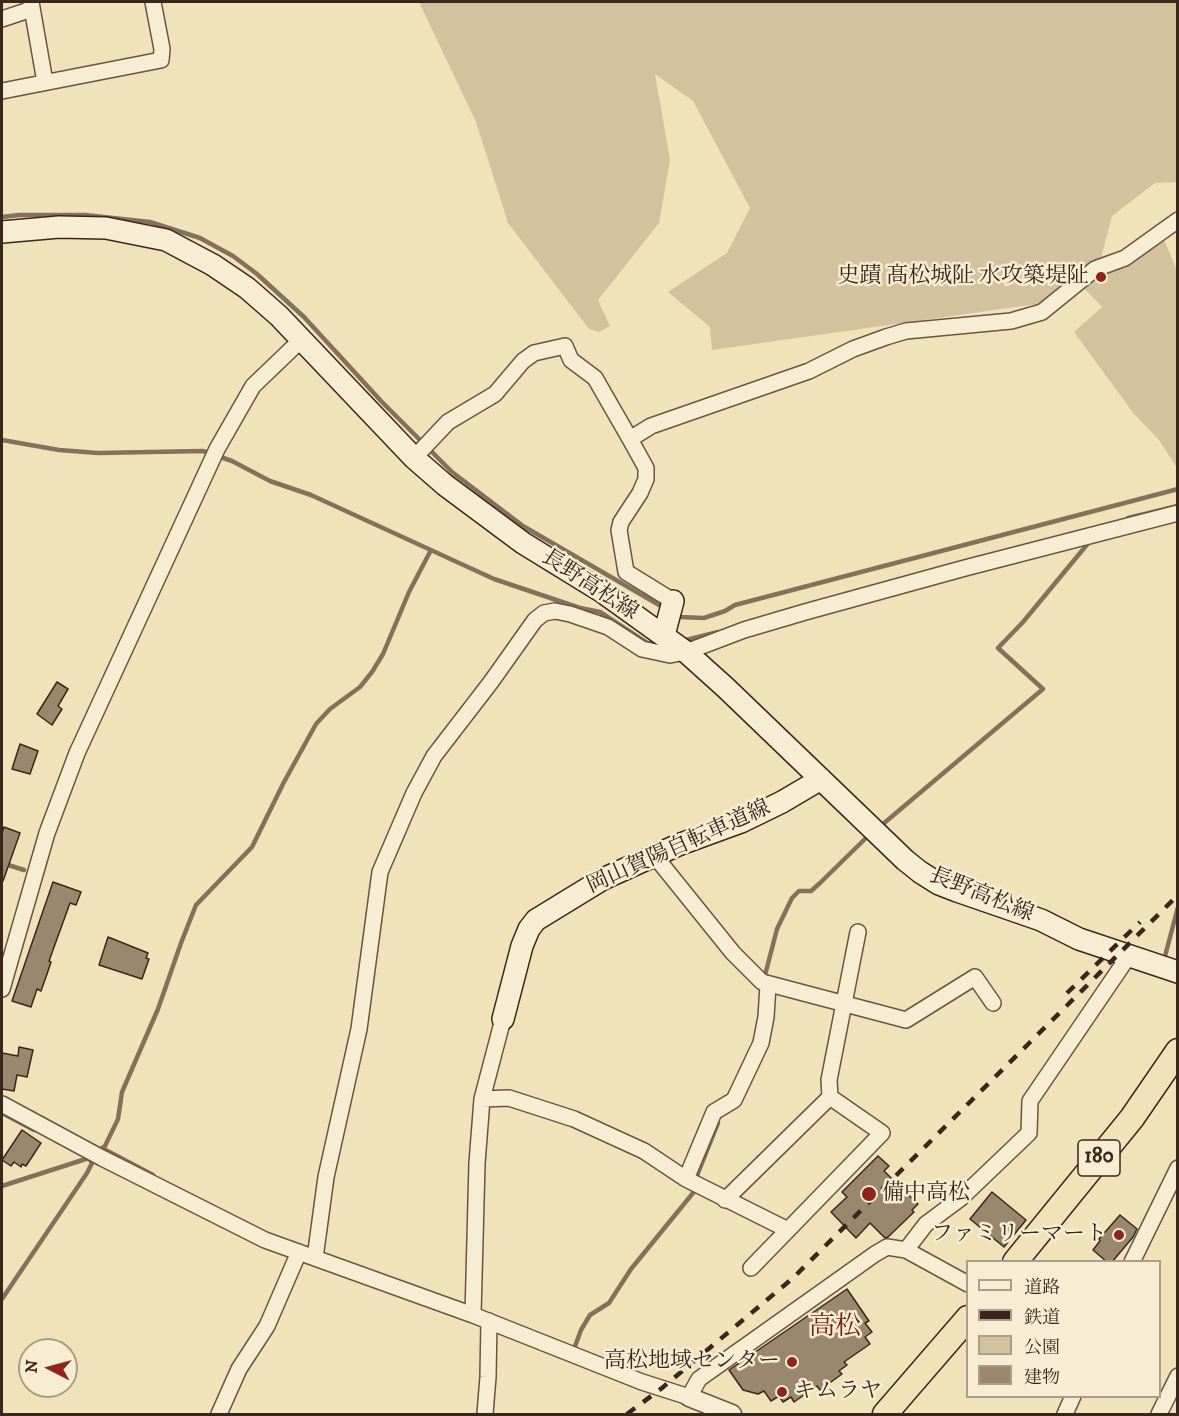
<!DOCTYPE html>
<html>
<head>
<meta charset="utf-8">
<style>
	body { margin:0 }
	#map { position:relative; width:1179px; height:1416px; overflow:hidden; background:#f1e3b9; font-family:"IM FELL DW Pica","Noto Serif JP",serif }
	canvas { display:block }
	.frame { position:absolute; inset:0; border:3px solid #3a261d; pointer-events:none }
	.legend { position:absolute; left:966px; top:1260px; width:195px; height:138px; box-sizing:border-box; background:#f6edd2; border:2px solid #ab9d8a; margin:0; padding:8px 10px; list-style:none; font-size:18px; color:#3a261d }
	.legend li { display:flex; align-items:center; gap:12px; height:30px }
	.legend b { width:30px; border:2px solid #ab9d8a }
	.north { position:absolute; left:18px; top:1338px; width:60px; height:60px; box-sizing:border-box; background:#f6edd2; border:2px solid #ab9d8a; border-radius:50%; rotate:276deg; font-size:16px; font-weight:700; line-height:24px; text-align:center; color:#3a261d }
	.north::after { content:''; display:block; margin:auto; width:21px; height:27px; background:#8f2418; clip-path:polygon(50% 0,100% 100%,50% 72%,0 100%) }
</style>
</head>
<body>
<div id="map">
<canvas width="1179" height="1416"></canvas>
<div class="frame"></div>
<ul class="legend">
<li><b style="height:8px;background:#f6edd2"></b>道路</li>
<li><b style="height:8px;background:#3a261d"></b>鉄道</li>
<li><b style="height:16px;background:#d2c39e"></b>公園</li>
<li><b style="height:16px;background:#99886e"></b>建物</li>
</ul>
<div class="north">N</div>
</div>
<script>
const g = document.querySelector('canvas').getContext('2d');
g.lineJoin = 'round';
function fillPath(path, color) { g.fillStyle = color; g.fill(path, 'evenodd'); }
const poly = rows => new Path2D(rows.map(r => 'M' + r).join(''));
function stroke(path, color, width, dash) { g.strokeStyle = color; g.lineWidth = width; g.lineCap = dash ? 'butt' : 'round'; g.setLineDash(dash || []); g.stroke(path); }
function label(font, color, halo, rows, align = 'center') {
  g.font = font + ' "IM FELL DW Pica","Noto Serif JP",serif'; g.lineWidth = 5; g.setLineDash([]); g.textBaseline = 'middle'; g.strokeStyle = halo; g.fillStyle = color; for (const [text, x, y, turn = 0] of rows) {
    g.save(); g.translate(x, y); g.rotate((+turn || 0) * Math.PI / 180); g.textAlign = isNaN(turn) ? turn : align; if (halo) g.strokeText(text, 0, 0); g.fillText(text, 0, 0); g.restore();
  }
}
fillPath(poly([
	[419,2,1177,2,1177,182,1155,183,1112,216,1101,258,1044,303,712,350,710,327,668,292,727,253,750,208,693,101,655,74,670,160,659,223,598,300,610,326,599,332,589,329,508,223,476,122],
	[1164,239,1177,271,1177,468,1159,440,1134,414,1074,332,1102,307,1083,287,1094,274,1126,264]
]), '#d2c39e');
stroke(poly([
	[2,217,19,215,85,215,150,222,200,238,233,256,257,274,304,317,382,402,452,472,523,526,666,609],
	[2,440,59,450,98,453,203,451,232,461,270,481,311,495,494,579,580,608,600,612,647,643,655,643],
	[1128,518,1178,506],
	[676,614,680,617,704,618,725,611,735,605,1178,489],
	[686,640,718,632],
	[883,824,1043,689,998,648,1023,622,1090,541],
	[2,863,24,870],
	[1164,960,1178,907],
	[764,979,777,929,792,898,799,891,811,891,820,883,868,836],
	[2,1113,34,1130],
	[102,1148,153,1175],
	[98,1152,105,1146,118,1119,122,1092,158,1009,181,943,196,905,252,847,284,782,316,724,330,709,360,687,372,672,383,654,409,592,431,550],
	[2,1186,92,1157],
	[2,1299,87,1173,92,1163,89,1158],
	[570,1348,574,1349,581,1330,590,1315,609,1303,631,1269,693,1193,698,1173,718,1123]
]), '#83715b', 4.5);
const building = poly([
	[57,682,68,689,58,706,62,709,52,725,37,714,57,682],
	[20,744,38,751,30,774,12,769,20,744],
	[4,827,20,833,3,881,2,881,2,833,4,827],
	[53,882,81,892,76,905,70,903,49,961,51,962,47,974,41,991,37,989,31,1007,12,1001,53,882],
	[108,937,148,953,146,958,149,959,142,979,99,965,108,937],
	[19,1047,33,1050,27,1077,17,1075,14,1091,2,1089,2,1053,18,1056,19,1047],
	[22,1130,41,1143,26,1166,22,1164,21,1167,14,1162,11,1166,2,1160,22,1130],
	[878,1156,889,1166,884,1171,918,1204,912,1210,914,1212,888,1237,885,1238,870,1223,856,1238,831,1212,847,1197,842,1192,878,1156],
	[992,1192,1026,1220,1004,1247,970,1219,992,1192],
	[1120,1215,1137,1229,1133,1237,1112,1262,1107,1262,1093,1250,1100,1241,1099,1239,1120,1215],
	[847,1289,869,1321,865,1323,872,1332,865,1337,870,1344,844,1362,847,1365,839,1371,842,1374,820,1390,817,1386,794,1402,791,1397,783,1402,779,1396,771,1401,764,1391,758,1394,743,1390,729,1370,847,1289]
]);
fillPath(building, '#99886e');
stroke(building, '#3a261d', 1.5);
const minor = poly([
	[31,2,45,82],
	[2,19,32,9],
	[2,91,161,60,162,49,153,2],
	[414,458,448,422,495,394,523,361,534,353,565,346,571,360,595,378,630,439],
	[673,601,626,572,619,530,621,522,640,493,646,479,646,468,630,439,651,426,809,371,853,349,886,337,906,331,1011,321,1042,312,1095,269,1125,258,1178,220],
	[654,855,733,953,762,982,906,1020,975,977,993,1003],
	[2,989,47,833,77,753,217,449,253,386,302,339],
	[830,1097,829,1080,858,932],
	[482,1099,509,1098,574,1119,644,1151,686,1179,788,1230],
	[2,1104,102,1158,265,1240,473,1315,642,1382,689,1397,699,1379,875,1254,887,1247,906,1250,926,1224,961,1198,1029,1133,1030,1101,1128,957],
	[686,1179,714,1112,734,1100,761,1043,766,1017,768,985],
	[725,1200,830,1097,882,1133,751,1268],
	[906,1250,968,1284],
	[315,1258,326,1177,359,1029,380,872,414,793,434,756,491,682,535,620,544,613,555,611,570,614,608,627,642,649,670,655,686,652,744,630,805,612,965,568,1178,513],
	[1132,1262,1178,1168],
	[473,1315,477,1163,482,1099,503,1019],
	[219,1414,239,1369,267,1326,299,1252],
	[485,1414,488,1377,489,1321],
	[1065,1414,1073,1396],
	[1159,1414,1178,1376]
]);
const tertiary = poly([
	[689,1397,732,1414]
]);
const secondary = poly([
	[2,232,59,227,106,228,166,240,213,265,247,288,279,316,414,458,445,485,523,543,601,591,686,652,726,688,905,860,920,872,939,884,957,891,1041,920,1079,939,1178,972],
	[664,635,673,601],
	[503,1019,522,946,529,929,536,920,603,879,678,845,741,822,782,802,821,779]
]);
const trunk = poly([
	[1015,1262,1132,1118,1178,1051],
	[885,1414,968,1318]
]);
stroke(minor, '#685544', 18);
stroke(tertiary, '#685544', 21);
stroke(secondary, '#3a261d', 24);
stroke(trunk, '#3a261d', 27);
stroke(minor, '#f6edd2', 15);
stroke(tertiary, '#f6edd2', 18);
stroke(secondary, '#f6edd2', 21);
stroke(trunk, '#f1e3b9', 24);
stroke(poly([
	[1067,993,1140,922],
	[627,1414,662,1388,793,1278,1178,895]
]), '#3a261d', 4.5, [10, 10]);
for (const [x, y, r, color] of [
	[1101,277,6,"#8f2418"],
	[869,1194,8,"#8f2418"],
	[1119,1235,6,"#8f2418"],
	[792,1362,6,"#8f2418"],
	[782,1392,6,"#8f2418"]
]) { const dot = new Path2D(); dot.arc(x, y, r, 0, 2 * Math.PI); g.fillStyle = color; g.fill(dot); stroke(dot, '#f6edd2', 2); }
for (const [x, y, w] of [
	[1099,1158,42]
]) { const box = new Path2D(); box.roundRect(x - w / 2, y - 18, w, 36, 4.5); g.fillStyle = '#f6edd2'; g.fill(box); stroke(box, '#3a261d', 1.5); }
label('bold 21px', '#3a261d', null, [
	["180",1099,1158]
]);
label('22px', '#3a261d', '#f6edd2', [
	["史蹟 髙松城阯 水攻築堤阯",1089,277],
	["備中高松",882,1194,"left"],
	["ファミリーマート",1107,1235],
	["高松地域センター",780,1362],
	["キムラヤ",794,1392,"left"]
], 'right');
label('22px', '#3a261d', '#f6edd2', [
	["長野高松線",589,586,33],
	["岡山賀陽自転車道線",679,848,-24],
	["長野高松線",981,896,22]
]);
label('26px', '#7a1f14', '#f6edd2', [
	["高松",835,1329]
]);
</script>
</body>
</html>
